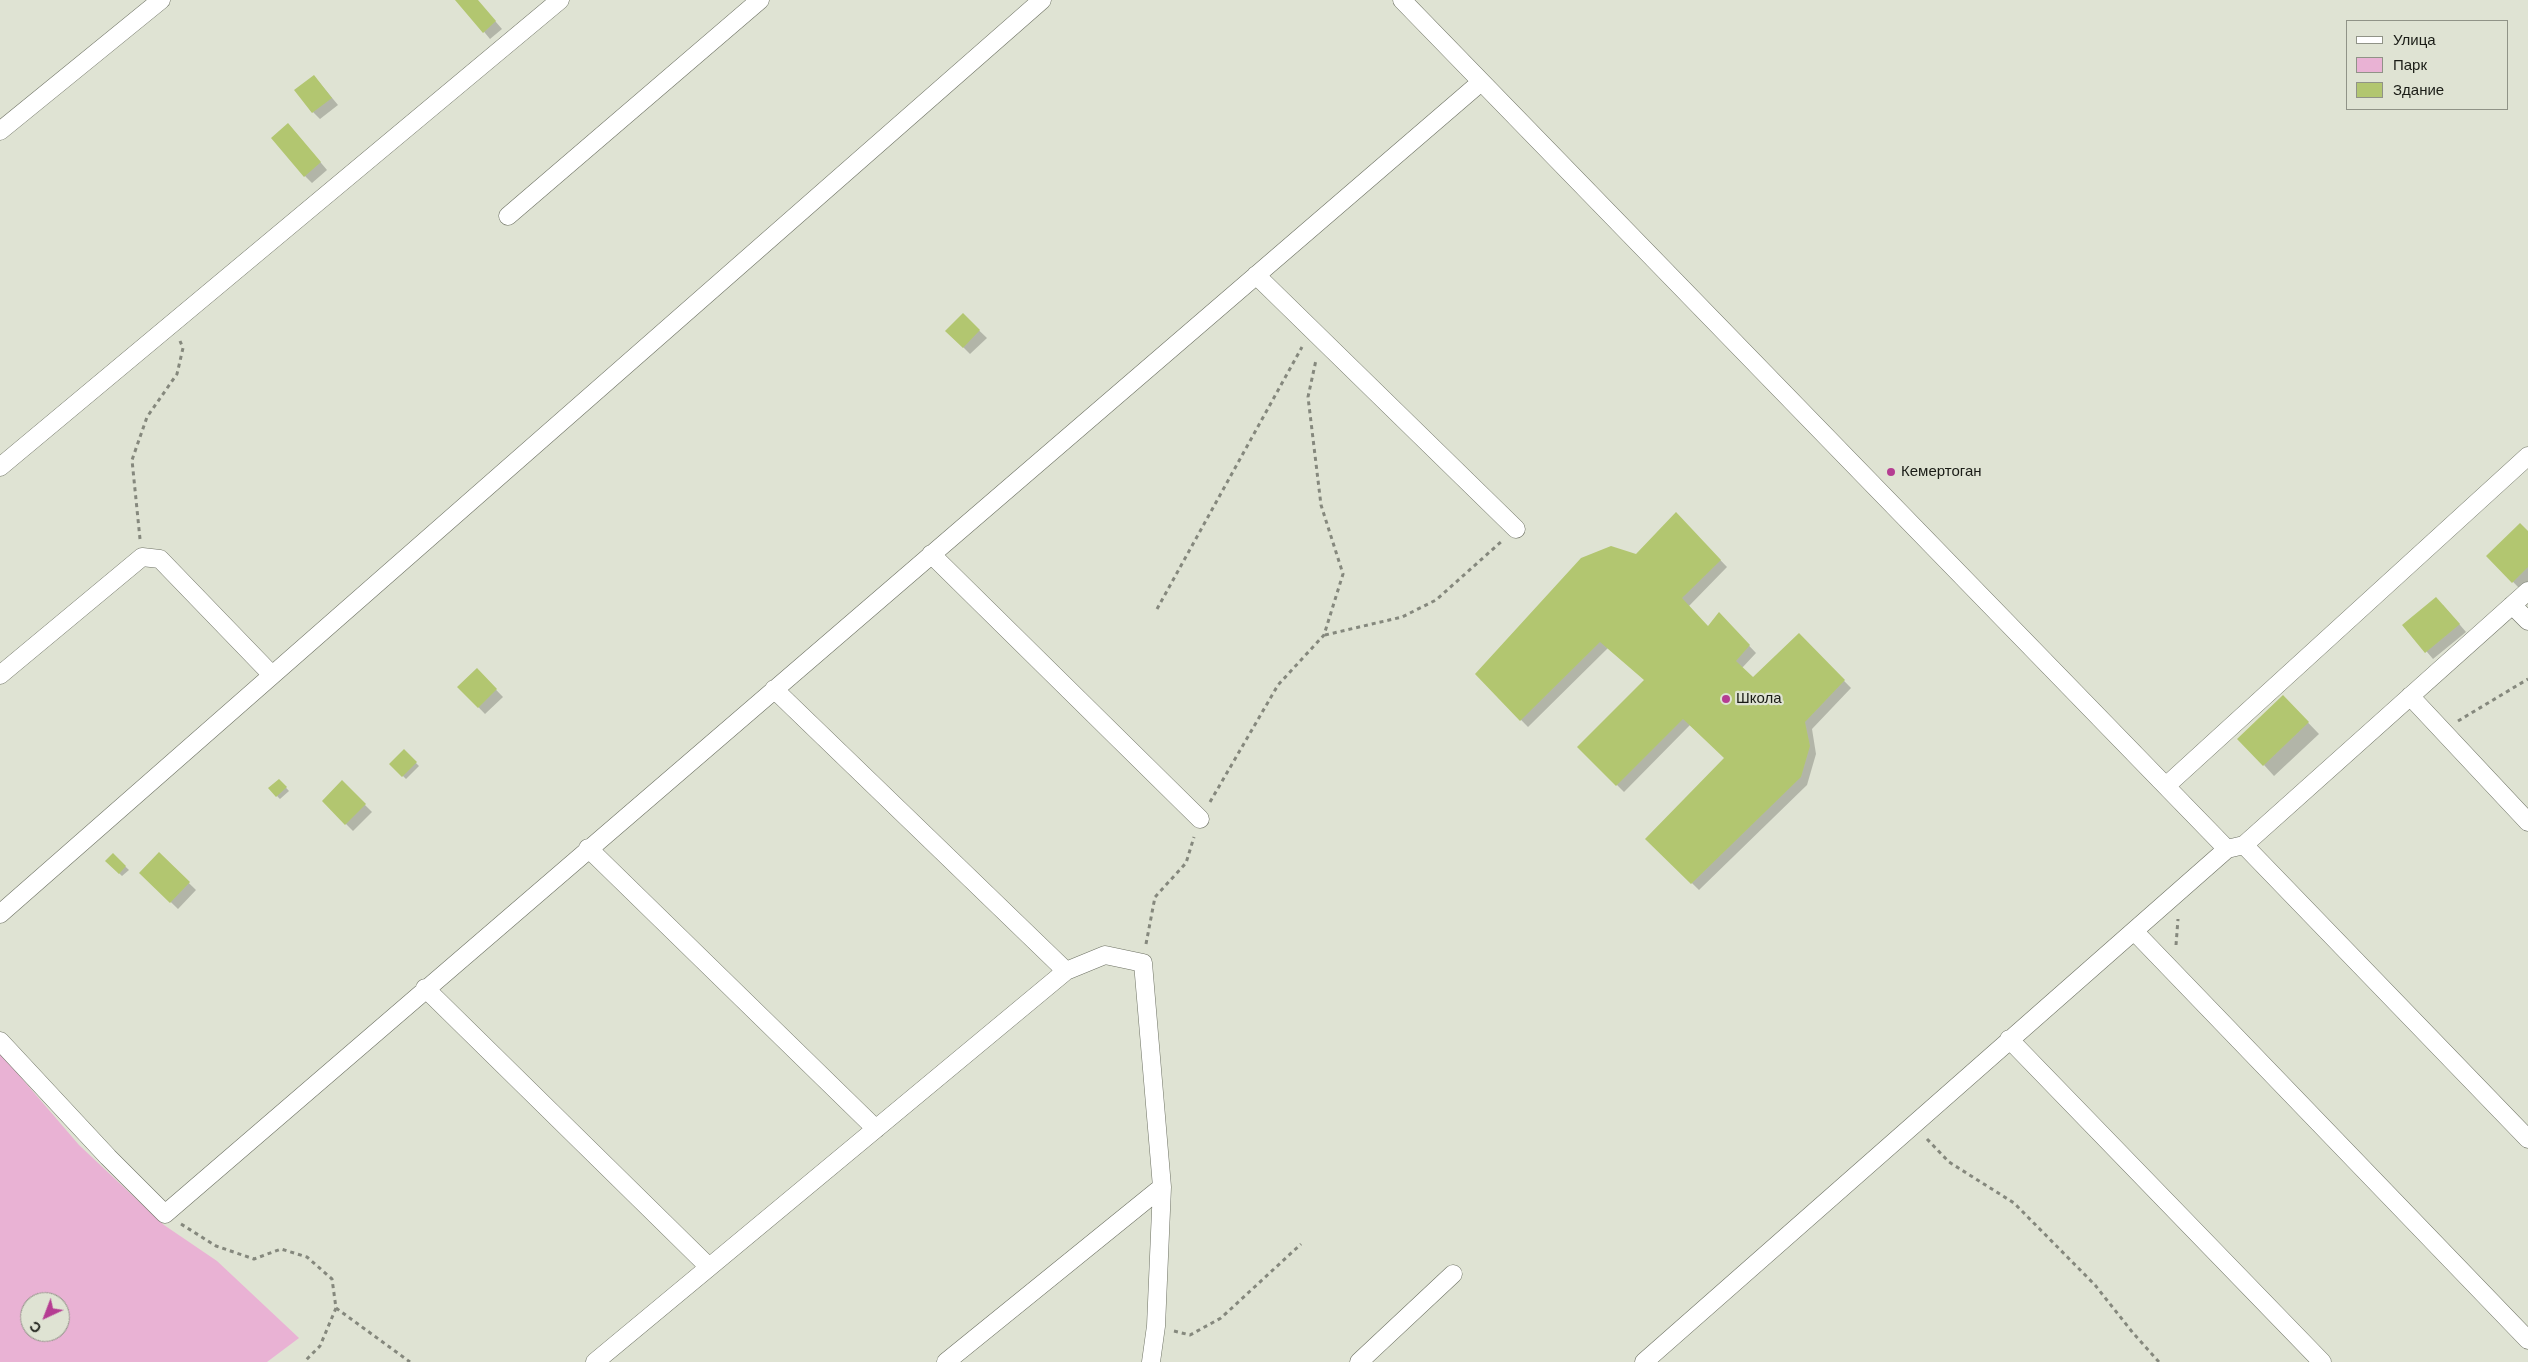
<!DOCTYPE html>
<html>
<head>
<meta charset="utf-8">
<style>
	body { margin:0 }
	#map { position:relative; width:2528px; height:1362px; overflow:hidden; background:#dfe3d3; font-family:Helvetica,sans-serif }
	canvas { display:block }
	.legend { position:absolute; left:2346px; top:20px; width:162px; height:90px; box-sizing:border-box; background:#dfe3d3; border:1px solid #909387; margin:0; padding:6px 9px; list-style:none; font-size:15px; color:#1a1c16 }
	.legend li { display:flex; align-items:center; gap:10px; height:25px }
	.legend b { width:25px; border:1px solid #909387 }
	.north { position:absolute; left:20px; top:1292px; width:50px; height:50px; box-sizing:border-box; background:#dfe3d3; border:1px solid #909387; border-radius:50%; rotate:223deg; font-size:14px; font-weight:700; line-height:20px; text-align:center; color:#1a1c16 }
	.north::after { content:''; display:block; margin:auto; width:18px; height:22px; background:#b53d92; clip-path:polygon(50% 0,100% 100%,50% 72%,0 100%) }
</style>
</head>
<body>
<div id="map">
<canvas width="2528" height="1362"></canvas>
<ul class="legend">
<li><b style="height:6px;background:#fff"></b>Улица</li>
<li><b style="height:14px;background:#e9b2d4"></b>Парк</li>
<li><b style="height:14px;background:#b2c670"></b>Здание</li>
</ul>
<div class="north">С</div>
</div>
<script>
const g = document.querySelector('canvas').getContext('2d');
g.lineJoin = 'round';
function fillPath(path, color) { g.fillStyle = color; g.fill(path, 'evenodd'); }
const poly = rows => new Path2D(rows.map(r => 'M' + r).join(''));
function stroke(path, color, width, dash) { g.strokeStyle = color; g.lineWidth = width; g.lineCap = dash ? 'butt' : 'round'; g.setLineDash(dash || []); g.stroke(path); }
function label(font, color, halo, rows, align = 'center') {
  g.font = font + ' Helvetica,sans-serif'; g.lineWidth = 4.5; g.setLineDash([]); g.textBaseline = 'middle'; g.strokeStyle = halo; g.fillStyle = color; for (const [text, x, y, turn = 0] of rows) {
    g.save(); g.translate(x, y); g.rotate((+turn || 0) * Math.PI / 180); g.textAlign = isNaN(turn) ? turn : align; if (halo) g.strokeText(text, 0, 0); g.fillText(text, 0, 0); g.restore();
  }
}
fillPath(poly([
	[0,1053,79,1145,164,1225,217,1261,299,1338,267,1362,0,1362],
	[30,1302,60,1302,60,1332,30,1332]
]), '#e9b2d4');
fillPath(poly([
	[458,0,477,0,502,29,490,39],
	[314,76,338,105,320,119,313,112],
	[295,132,327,170,312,183,305,176],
	[963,315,987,338,970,354,947,331],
	[1676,514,1727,567,1689,606,1708,628,1719,614,1756,653,1742,668,1753,678,1799,635,1851,688,1812,729,1816,754,1807,785,1699,890,1647,839,1726,758,1690,725,1624,792,1579,747,1645,680,1608,648,1528,727,1476,674,1637,556],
	[2528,533,2528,581,2520,589,2488,556],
	[2443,605,2466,632,2433,659,2404,625],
	[477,670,503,697,485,714,459,687],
	[2294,708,2319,734,2274,776,2264,765],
	[404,751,419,766,406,779,391,764],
	[279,780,289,791,280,799,277,796],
	[342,782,372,812,353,831,323,801],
	[159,854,196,890,178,909,141,873],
	[113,855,129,870,122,876,107,861]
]), '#0003');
fillPath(poly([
	[455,0,478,0,496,21,483,33],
	[314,75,332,98,312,113,294,90],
	[288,123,321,162,304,177,271,138],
	[963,313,980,330,963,348,945,331],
	[1676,512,1721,560,1682,598,1708,626,1719,612,1750,645,1736,661,1753,677,1799,633,1845,680,1805,722,1810,746,1801,777,1691,884,1645,839,1724,758,1683,719,1616,786,1577,747,1644,680,1600,642,1520,721,1475,674,1581,558,1611,546,1636,554],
	[2520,523,2528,531,2528,567,2512,583,2486,556],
	[2436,597,2460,624,2425,653,2402,625],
	[477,668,497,689,478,708,457,687],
	[2283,695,2309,722,2263,766,2237,739],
	[404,749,417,762,402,777,389,764],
	[279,779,287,787,276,797,268,788],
	[342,780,366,804,345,825,322,801],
	[159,852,190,882,170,903,139,873],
	[113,853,126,866,119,874,105,861]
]), '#b2c670');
const street = poly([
	[1402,0,2227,849],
	[0,131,161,0],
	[508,216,760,0],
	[1256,275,1516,529],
	[0,467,560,0],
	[931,554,1200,819],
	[2512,605,2528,621],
	[0,675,142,557,160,559,272,675],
	[774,689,1066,971],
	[2410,696,2528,822],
	[2166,786,2528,456],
	[2244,845,2528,1139],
	[588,848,876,1129],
	[0,914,1042,0],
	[2134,931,2528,1340],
	[425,988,709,1267],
	[2009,1039,2322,1362],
	[0,1041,108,1157,165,1214,1481,82],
	[595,1362,1066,971,1105,955,1143,963,1162,1187,1156,1326,1151,1362],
	[946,1362,1162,1187],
	[1359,1362,1453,1274],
	[1644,1362,2227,849,2244,845,2528,591]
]);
stroke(street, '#6d7163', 19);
stroke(poly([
	[140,539,132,460,147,417,177,374,183,348,180,341],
	[1157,609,1302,347],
	[1325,635,1402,617,1436,600,1502,541],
	[2458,721,2528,679],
	[1210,802,1278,685,1324,635,1343,574,1321,505,1308,397,1316,360],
	[1146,944,1155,897,1186,863,1194,837],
	[2176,945,2178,919],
	[1927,1139,1949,1162,2014,1203,2095,1285,2133,1333,2159,1362],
	[181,1224,216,1246,254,1259,281,1249,307,1257,332,1279,336,1308,320,1346,304,1362],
	[336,1308,410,1362],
	[1174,1331,1190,1335,1221,1318,1301,1244]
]), '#85887d', 3, [4, 4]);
stroke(street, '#fff', 18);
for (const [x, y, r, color] of [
	[1891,472,5,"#b53d92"],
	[1726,699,5,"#b53d92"]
]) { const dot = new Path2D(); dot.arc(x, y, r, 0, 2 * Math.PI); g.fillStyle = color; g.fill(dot); stroke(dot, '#dfe3d3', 2); }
label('15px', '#1a1c16', '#dfe3d3', [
	["Кемертоган",1901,472],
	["Школа",1736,699]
], 'left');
</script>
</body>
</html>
